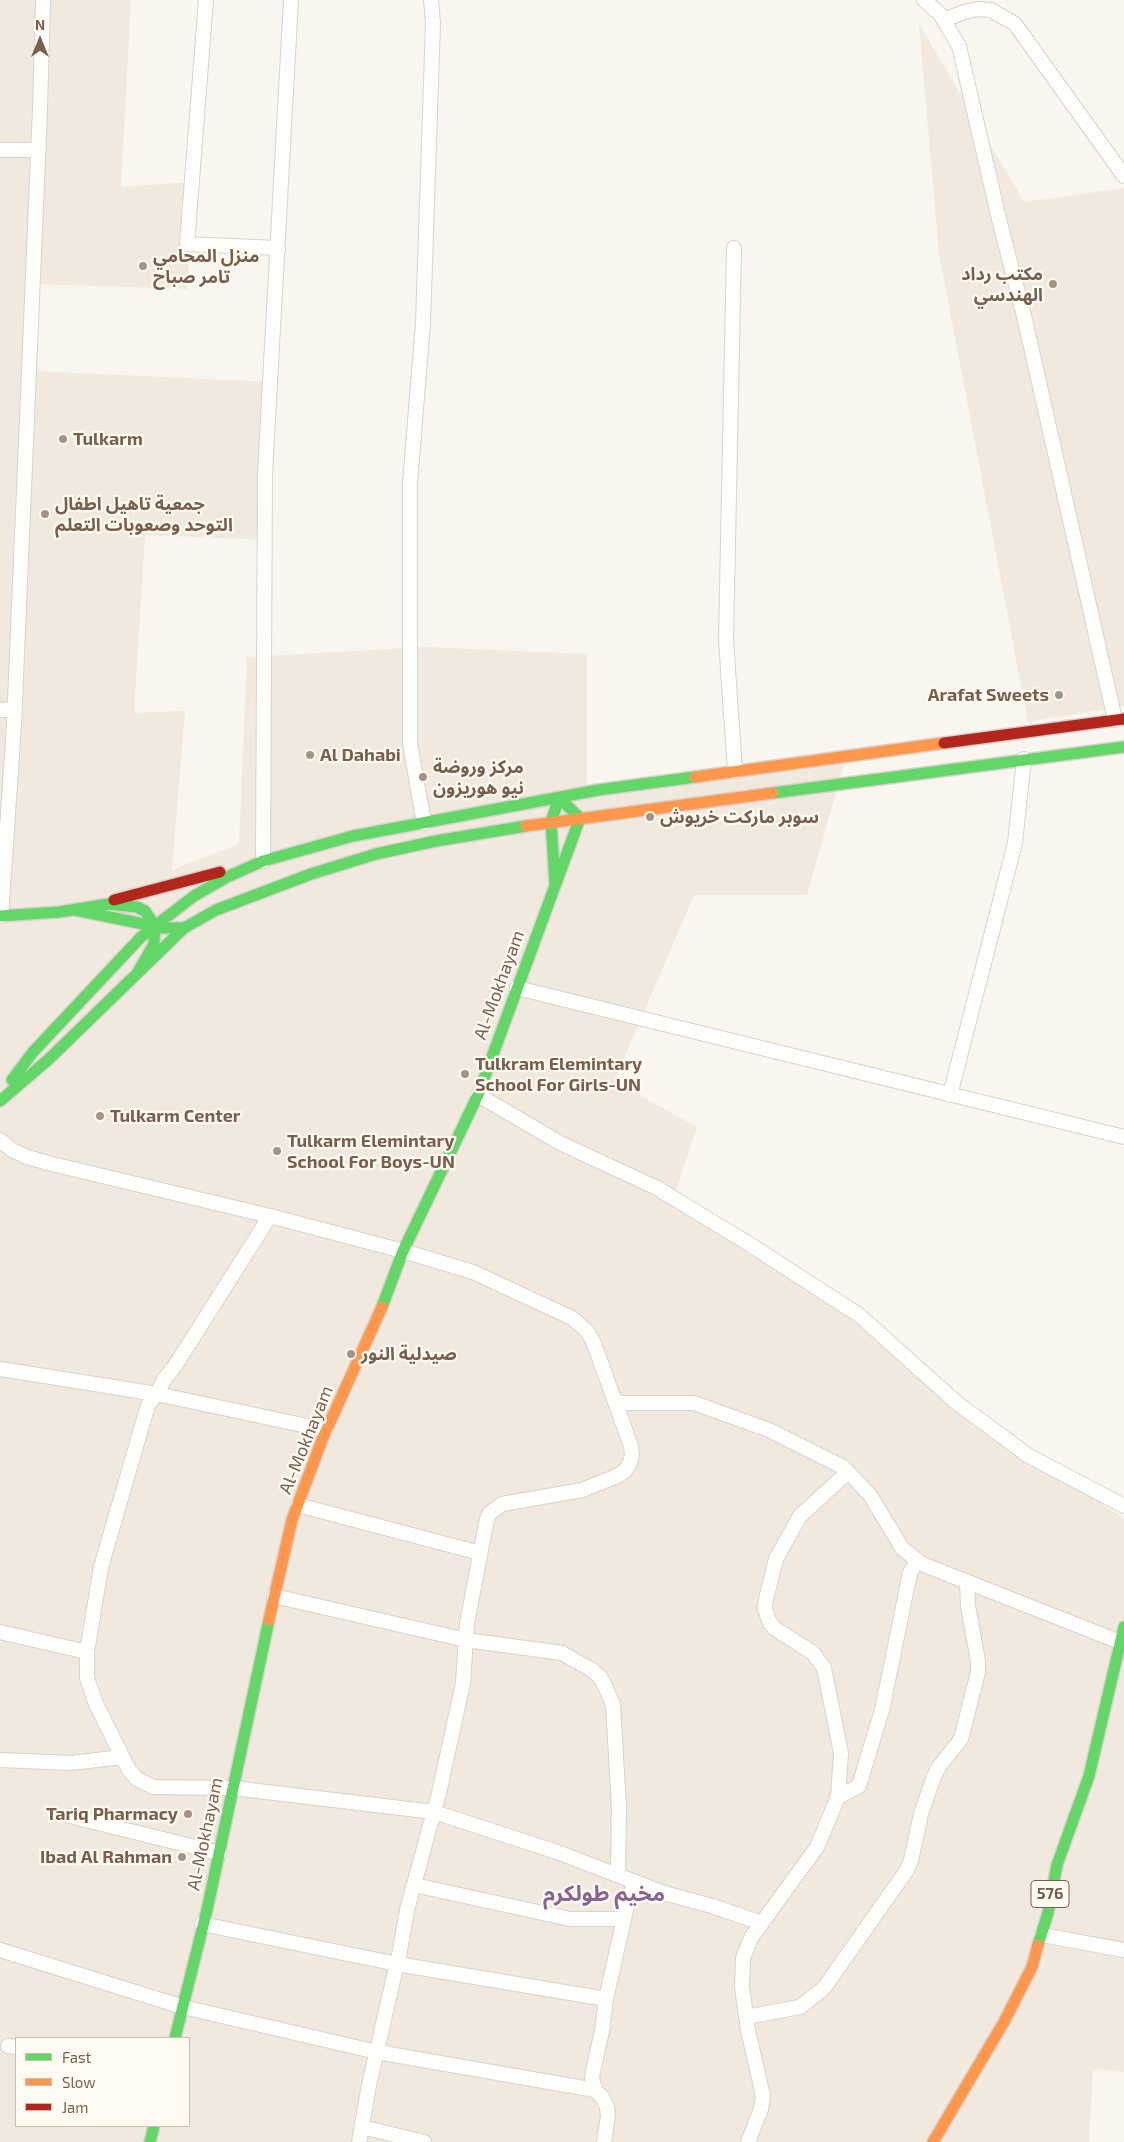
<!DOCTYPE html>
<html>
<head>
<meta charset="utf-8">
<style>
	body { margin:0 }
	#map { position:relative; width:1124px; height:2142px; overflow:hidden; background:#f8f6ef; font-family:"Exo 2",sans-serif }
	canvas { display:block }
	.legend { position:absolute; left:15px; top:2037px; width:175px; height:90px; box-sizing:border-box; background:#fffbf2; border:1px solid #c9bdb0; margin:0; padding:6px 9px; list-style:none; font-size:15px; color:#785f4e }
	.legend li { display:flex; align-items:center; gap:10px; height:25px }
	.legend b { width:25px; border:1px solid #c9bdb0 }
	.north { position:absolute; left:15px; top:15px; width:50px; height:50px; -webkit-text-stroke:4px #fffbf2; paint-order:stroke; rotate:0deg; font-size:14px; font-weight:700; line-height:20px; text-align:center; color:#785f4e }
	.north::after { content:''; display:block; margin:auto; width:18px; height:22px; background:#785f4e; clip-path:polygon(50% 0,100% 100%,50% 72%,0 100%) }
</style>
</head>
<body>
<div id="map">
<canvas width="1124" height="2142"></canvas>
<ul class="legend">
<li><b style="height:6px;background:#63d668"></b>Fast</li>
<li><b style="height:6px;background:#ff974d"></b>Slow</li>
<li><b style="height:6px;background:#b3261e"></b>Jam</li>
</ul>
<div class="north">N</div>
</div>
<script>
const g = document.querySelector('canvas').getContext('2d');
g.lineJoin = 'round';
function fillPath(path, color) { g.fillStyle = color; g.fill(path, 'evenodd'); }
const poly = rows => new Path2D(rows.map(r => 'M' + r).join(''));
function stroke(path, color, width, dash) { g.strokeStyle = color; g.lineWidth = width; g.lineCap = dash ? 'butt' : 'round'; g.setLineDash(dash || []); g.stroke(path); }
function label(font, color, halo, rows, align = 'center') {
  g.font = font + ' "Exo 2","Noto Sans Arabic",sans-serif'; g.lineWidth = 4.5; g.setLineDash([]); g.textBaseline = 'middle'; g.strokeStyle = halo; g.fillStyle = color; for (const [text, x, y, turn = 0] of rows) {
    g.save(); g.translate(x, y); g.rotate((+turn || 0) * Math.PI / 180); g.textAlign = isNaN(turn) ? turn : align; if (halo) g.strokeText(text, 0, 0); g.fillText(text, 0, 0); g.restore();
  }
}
fillPath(poly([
	[0,0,131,0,121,187,191,182,188,289,30,284,33,371,271,382,268,540,145,535,134,713,185,711,172,870,239,844,247,657,426,647,587,654,587,787,845,761,807,895,694,895,614,1081,697,1127,673,1199,788,1271,995,1428,1124,1519,1124,2072,1093,2069,1089,2142,0,2142],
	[16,2038,189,2038,189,2126,16,2126],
	[919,24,1024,202,1124,188,1124,706,1028,722,939,254]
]), '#f1e9dd');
const street = poly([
	[206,0,187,244,278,248],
	[924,0,940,14,959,46,999,219,1025,320,1115,720],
	[944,20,964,12,978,9,991,10,1015,24,1124,176],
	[0,150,39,150],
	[734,248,726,640,735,771],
	[0,710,15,709],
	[424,823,410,744,410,483,423,323,433,23,431,0],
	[263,861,265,473,291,0],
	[1,916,14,725,40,110,43,0],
	[517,988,1124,1137],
	[478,1095,560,1143,657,1188,746,1242,859,1315,957,1403,1029,1456,1124,1506],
	[950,1095,1015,843,1024,759],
	[0,1140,12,1150,27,1157,52,1164,270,1216,403,1251,473,1272,572,1318,587,1331,593,1341,631,1446,632,1455,630,1463,625,1471,617,1476,582,1490,502,1504,490,1513,487,1519,467,1623,463,1683,439,1793,407,1910,400,1950,369,2085,359,2142],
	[270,1216,173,1369,165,1378,157,1394,148,1405,101,1567,87,1652,87,1678,96,1704,129,1770,137,1779,153,1787,233,1788,434,1812,557,1852,664,1893,712,1906,762,1923],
	[0,1369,157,1394,326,1430],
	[616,1403,694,1403,769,1430,843,1467,848,1472,870,1495,902,1548,922,1564,1120,1642],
	[298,1505,480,1553],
	[274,1596,466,1640,562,1653,592,1670,600,1677,605,1686,613,1705,619,1807,618,1875],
	[0,1632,87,1652],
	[0,1760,71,1763,122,1757],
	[838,1797,859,1786,882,1710,910,1573,917,1561],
	[70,1816,219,1853],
	[414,1885,570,1919,624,1919],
	[202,1924,397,1964,606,1999],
	[1042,1935,1124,1950],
	[0,1950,183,2007,377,2052,595,2090],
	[746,2017,800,2007,824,1988,907,1870,911,1860,921,1814,933,1779,938,1768,961,1739,978,1672,978,1661,968,1606,967,1582],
	[8,2046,16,2047],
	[362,2127,424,2142],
	[604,2142,608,2116,607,2107,602,2097,595,2090,592,2078,593,2071,602,2031,606,1999,628,1901,635,1882],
	[748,2142,761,2109,763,2096,748,2030,742,1987,743,1958,751,1938,817,1847,838,1797,841,1753,824,1668,813,1653,774,1628,768,1619,765,1608,766,1599,776,1559,800,1516,848,1472]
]);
const fast = poly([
	[773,793,1124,747],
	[75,910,163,928,184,928,216,910,311,874,376,854,436,841,526,826],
	[0,916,59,912,109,904,137,907,145,911,155,926,154,944,138,972],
	[155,926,194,896,227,877,263,861,353,836,598,790,695,777],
	[12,1080,33,1052,141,937,155,926],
	[0,1101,49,1059,184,928],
	[382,1307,403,1251,478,1095,580,818,559,798,551,822,555,883],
	[1038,1945,1048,1913,1057,1865,1089,1776,1124,1627],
	[175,2038,207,1910,269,1620],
	[150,2142,154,2126]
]);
const slow = poly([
	[695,777,944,743],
	[526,826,773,793],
	[269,1620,292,1520,322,1440,382,1307],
	[933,2142,1004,2022,1032,1967,1038,1945]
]);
const jam = poly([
	[944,743,1124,719],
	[114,900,220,872]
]);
stroke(street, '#d8d3cd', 16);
stroke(fast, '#d8d2cb', 14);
stroke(slow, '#d8d2cb', 14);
stroke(jam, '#d8d2cb', 14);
stroke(street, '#fefefd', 14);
stroke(fast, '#63d668', 11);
stroke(slow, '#ff974d', 11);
stroke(jam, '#b3261e', 11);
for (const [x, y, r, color] of [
	[143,266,5,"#a59486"],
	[1053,284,5,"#a59486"],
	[63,439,5,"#a59486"],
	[45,514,5,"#a59486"],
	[1059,695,5,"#a59486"],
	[310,755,5,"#a59486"],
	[423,777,5,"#a59486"],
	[650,817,5,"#a59486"],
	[465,1074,5,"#a59486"],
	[100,1116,5,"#a59486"],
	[277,1151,5,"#a59486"],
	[351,1354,5,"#a59486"],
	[188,1814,5,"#a59486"],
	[182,1857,5,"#a59486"]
]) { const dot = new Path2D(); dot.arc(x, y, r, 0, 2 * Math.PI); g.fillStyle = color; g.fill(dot); stroke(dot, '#fffbf2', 2); }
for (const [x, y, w] of [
	[1050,1894,38]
]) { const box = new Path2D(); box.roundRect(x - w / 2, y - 13.5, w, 27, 4); g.fillStyle = '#fffbf2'; g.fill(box); stroke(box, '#785f4e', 1); }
label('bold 16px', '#785f4e', null, [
	["576",1050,1894]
]);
label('bold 18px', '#785f4e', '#fffbf2', [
	["منزل المحامي",153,256],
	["تامر صباح",153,277],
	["مكتب رداد",1043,274,"right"],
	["الهندسي",1043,295,"right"],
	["Tulkarm",73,439],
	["جمعية تاهيل اطفال",55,504],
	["التوحد وصعوبات التعلم",55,525],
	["Arafat Sweets",1049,695,"right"],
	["Al Dahabi",320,755],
	["مركز وروضة",433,767],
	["نيو هوريزون",433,788],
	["سوبر ماركت خريوش",660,817],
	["Tulkram Elemintary",475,1064],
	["School For Girls-UN",475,1085],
	["Tulkarm Center",110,1116],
	["Tulkarm Elemintary",287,1141],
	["School For Boys-UN",287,1162],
	["صيدلية النور",361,1354],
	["Tariq Pharmacy",178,1814,"right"],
	["Ibad Al Rahman",172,1857,"right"]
], 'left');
label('18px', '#785f4e', '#fffbf2', [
	["Al-Mokhayam",499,985,-70],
	["Al-Mokhayam",306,1440,-68],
	["Al-Mokhayam",205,1834,-78]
]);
label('bold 22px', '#876693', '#fffbf2', [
	["مخيم طولكرم",604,1894]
]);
</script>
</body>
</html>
